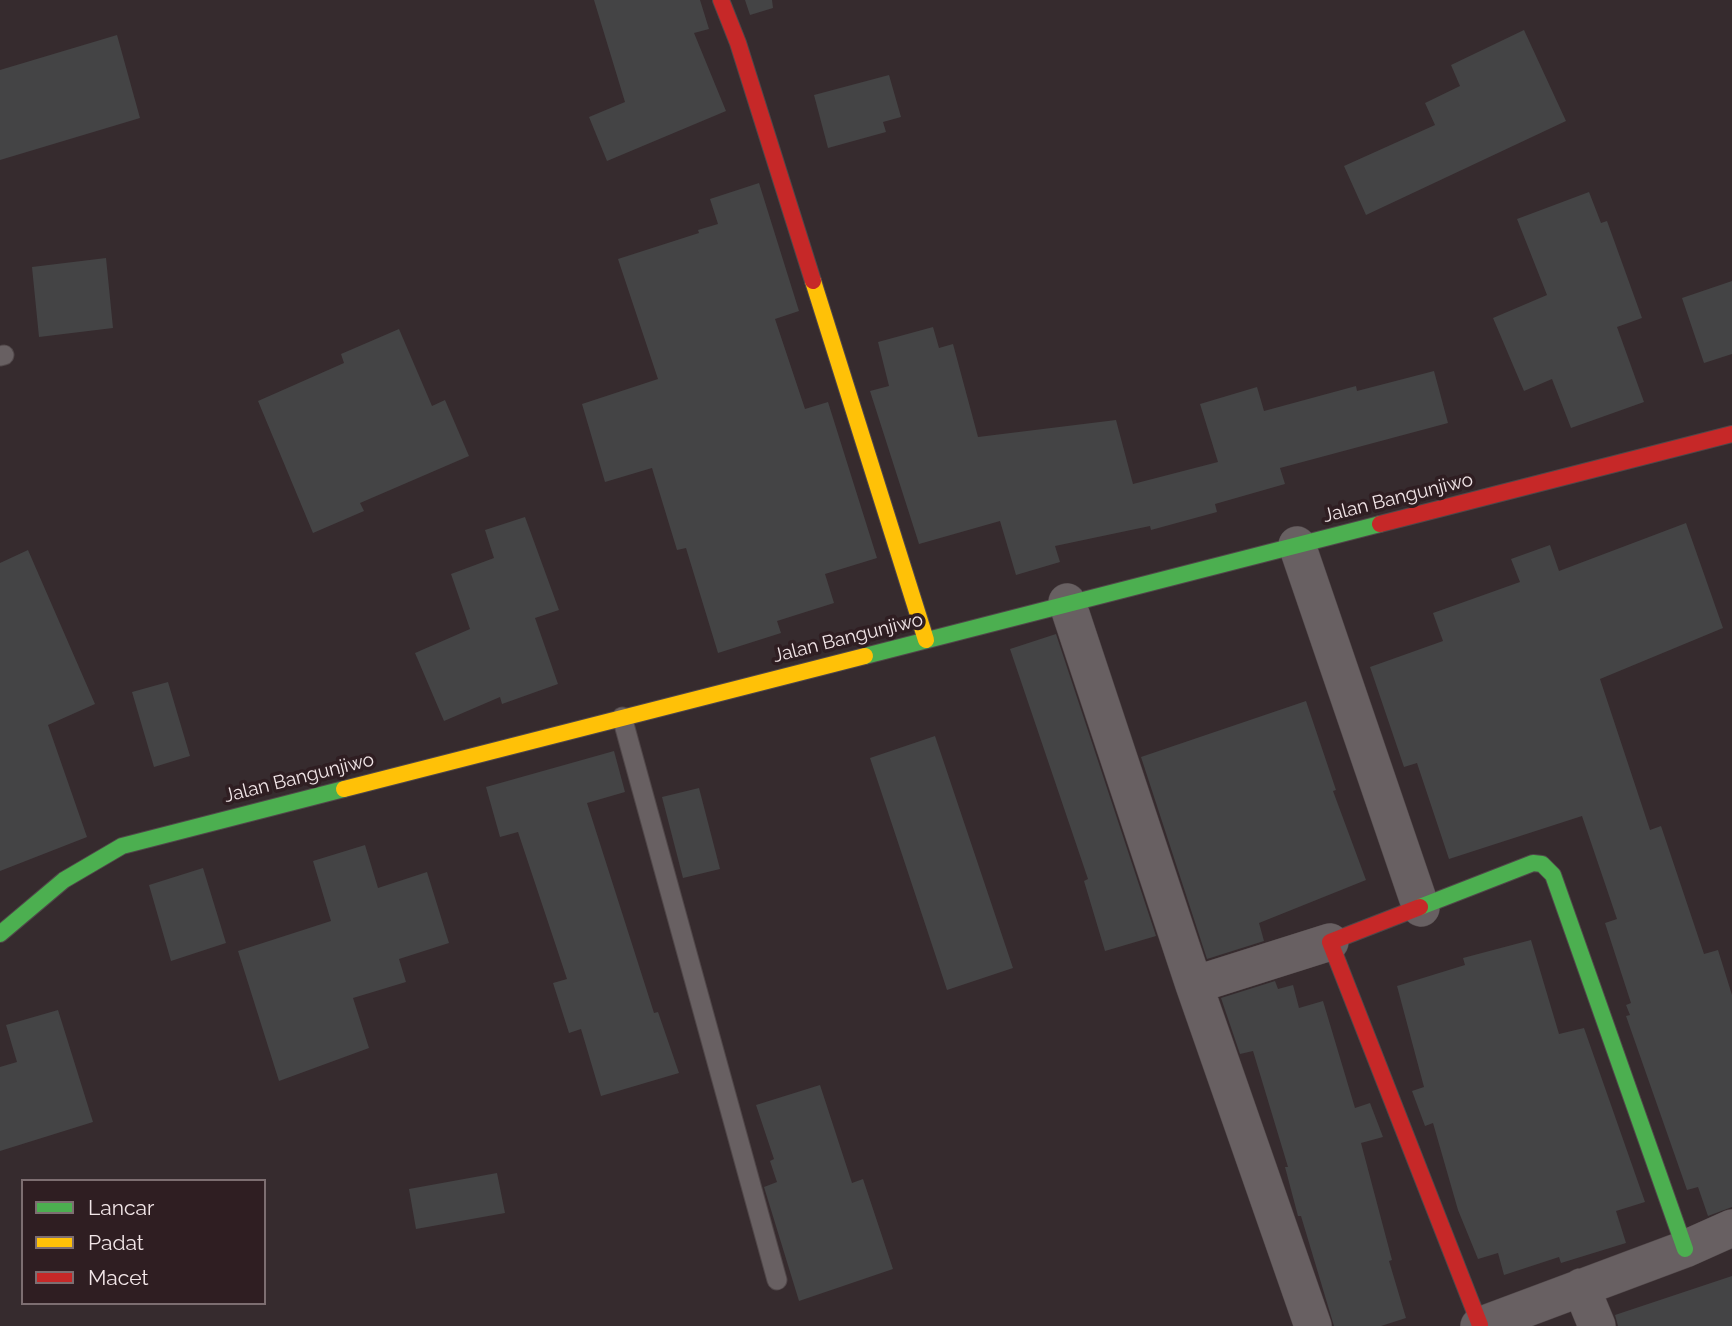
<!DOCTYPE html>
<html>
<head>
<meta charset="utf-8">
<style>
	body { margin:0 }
	#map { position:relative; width:1732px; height:1326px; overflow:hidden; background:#362b2e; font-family:Raleway,sans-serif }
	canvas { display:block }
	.legend { position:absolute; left:21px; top:1179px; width:245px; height:126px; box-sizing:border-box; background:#2f1e22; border:2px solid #7d6e71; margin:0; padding:9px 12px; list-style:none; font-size:21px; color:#f2e6e8 }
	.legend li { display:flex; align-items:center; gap:14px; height:35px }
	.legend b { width:35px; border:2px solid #7d6e71 }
</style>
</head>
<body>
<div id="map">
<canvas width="1732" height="1326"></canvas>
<ul class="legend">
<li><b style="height:9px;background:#4caf50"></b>Lancar</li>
<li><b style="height:9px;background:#ffc107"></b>Padat</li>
<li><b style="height:9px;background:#c62828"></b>Macet</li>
</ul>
</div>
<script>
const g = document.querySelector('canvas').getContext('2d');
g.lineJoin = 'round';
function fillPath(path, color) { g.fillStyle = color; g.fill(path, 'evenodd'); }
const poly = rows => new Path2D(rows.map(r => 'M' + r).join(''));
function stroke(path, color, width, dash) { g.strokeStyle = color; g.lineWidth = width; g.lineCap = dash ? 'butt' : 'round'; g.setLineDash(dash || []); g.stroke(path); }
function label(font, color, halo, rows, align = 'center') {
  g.font = font + ' Raleway,sans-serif'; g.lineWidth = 7; g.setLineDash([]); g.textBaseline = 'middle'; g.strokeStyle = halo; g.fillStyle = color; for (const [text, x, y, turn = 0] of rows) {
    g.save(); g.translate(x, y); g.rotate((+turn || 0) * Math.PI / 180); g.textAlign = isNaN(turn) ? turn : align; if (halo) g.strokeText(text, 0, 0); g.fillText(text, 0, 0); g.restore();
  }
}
fillPath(poly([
	[594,0,700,0,709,29,694,33,726,111,607,161,589,117,625,102],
	[745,0,772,0,773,8,750,15],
	[1524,30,1566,121,1366,215,1344,166,1435,125,1425,103,1460,86,1451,65],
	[117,35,140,118,0,160,0,70],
	[889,75,901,117,883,122,886,132,828,148,814,95],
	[759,183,799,311,775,319,805,409,828,402,877,558,825,574,834,603,777,621,781,633,718,653,686,548,677,550,652,468,605,482,582,404,658,379,618,259,699,233,698,230,718,224,710,199],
	[1589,192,1601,223,1607,221,1642,318,1617,327,1644,402,1571,428,1552,379,1524,391,1493,318,1547,295,1517,219],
	[106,258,113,328,39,337,32,267],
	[1732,281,1732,354,1704,363,1682,298],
	[933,327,939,348,953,344,978,437,1116,420,1133,484,1218,462,1200,404,1257,387,1264,411,1356,386,1357,391,1434,371,1448,423,1280,468,1285,484,1215,504,1217,512,1151,530,1150,526,1055,546,1060,562,1016,575,1000,521,919,544,870,391,889,386,878,342],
	[399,329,432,406,445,400,469,456,360,503,364,511,313,533,258,401,344,363,341,354],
	[525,517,559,610,535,618,558,684,502,704,500,697,444,721,415,653,470,629,451,574,494,558,485,530],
	[1686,523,1723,628,1600,679,1650,830,1661,826,1704,954,1718,950,1732,995,1732,1207,1708,1216,1698,1187,1687,1190,1626,1016,1630,1015,1626,1005,1631,1003,1605,923,1617,919,1582,816,1449,859,1417,763,1404,767,1370,667,1443,641,1433,613,1520,582,1511,559,1550,545,1559,571],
	[28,550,95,704,48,725,87,837,0,871,0,563],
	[1056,634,1156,936,1105,951,1084,881,1088,879,1010,649],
	[168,682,190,756,154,767,132,692],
	[1306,701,1336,790,1333,791,1366,880,1259,923,1264,941,1207,959,1141,757],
	[935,736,1013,968,947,990,870,758],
	[614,751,625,792,587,803,654,1013,658,1012,679,1073,601,1096,581,1029,569,1033,553,983,567,979,518,832,500,837,486,787],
	[699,788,720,869,683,878,662,797],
	[365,845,378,888,427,872,449,943,399,959,406,982,353,998,369,1048,279,1081,238,951,331,921,313,861],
	[203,868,226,943,171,961,149,885],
	[1531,940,1559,1034,1584,1028,1645,1202,1616,1211,1626,1243,1561,1263,1559,1257,1504,1275,1498,1253,1478,1259,1458,1210,1433,1123,1425,1126,1412,1091,1424,1087,1397,986,1465,965,1463,958],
	[1275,981,1278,989,1293,985,1299,1008,1323,1001,1355,1108,1370,1103,1383,1137,1361,1143,1392,1260,1389,1261,1406,1318,1381,1326,1334,1326,1301,1216,1298,1216,1285,1167,1288,1167,1253,1051,1240,1054,1221,998],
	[58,1010,93,1122,0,1151,0,1067,17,1062,6,1025],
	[820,1085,852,1183,863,1179,893,1269,799,1301,764,1187,777,1182,770,1161,774,1159,756,1105],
	[497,1173,505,1213,416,1229,409,1189],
	[1732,1276,1732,1326,1618,1326,1615,1315]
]), '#444445');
const lane = poly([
	[0,356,4,355],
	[622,717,777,1280]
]);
const street = poly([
	[1297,545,1421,908],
	[1067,602,1194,985,1313,1326],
	[1194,985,1330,942],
	[1581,1287,1597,1326],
	[1479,1326,1685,1249,1732,1228]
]);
const fast = poly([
	[865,656,1380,524],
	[1420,907,1533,863,1542,864,1553,875,1685,1249],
	[0,934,64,880,122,846,344,789]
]);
const slow = poly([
	[813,281,926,640],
	[344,789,865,656]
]);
const jam = poly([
	[721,0,738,43,813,281],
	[1380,524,1732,434],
	[1420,907,1330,942,1480,1325]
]);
stroke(lane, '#504749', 21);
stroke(street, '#504749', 38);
stroke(fast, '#504749', 18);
stroke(slow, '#504749', 18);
stroke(jam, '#504749', 18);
stroke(lane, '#686062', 19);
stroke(street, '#686062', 37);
stroke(fast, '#4caf50', 16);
stroke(slow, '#ffc107', 16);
stroke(jam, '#c62828', 16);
label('19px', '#f2e6e8', '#2f1e22', [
	["Jalan Bangunjiwo",1398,498,-14],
	["Jalan Bangunjiwo",848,638,-14],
	["Jalan Bangunjiwo",299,778,-14]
]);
</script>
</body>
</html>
